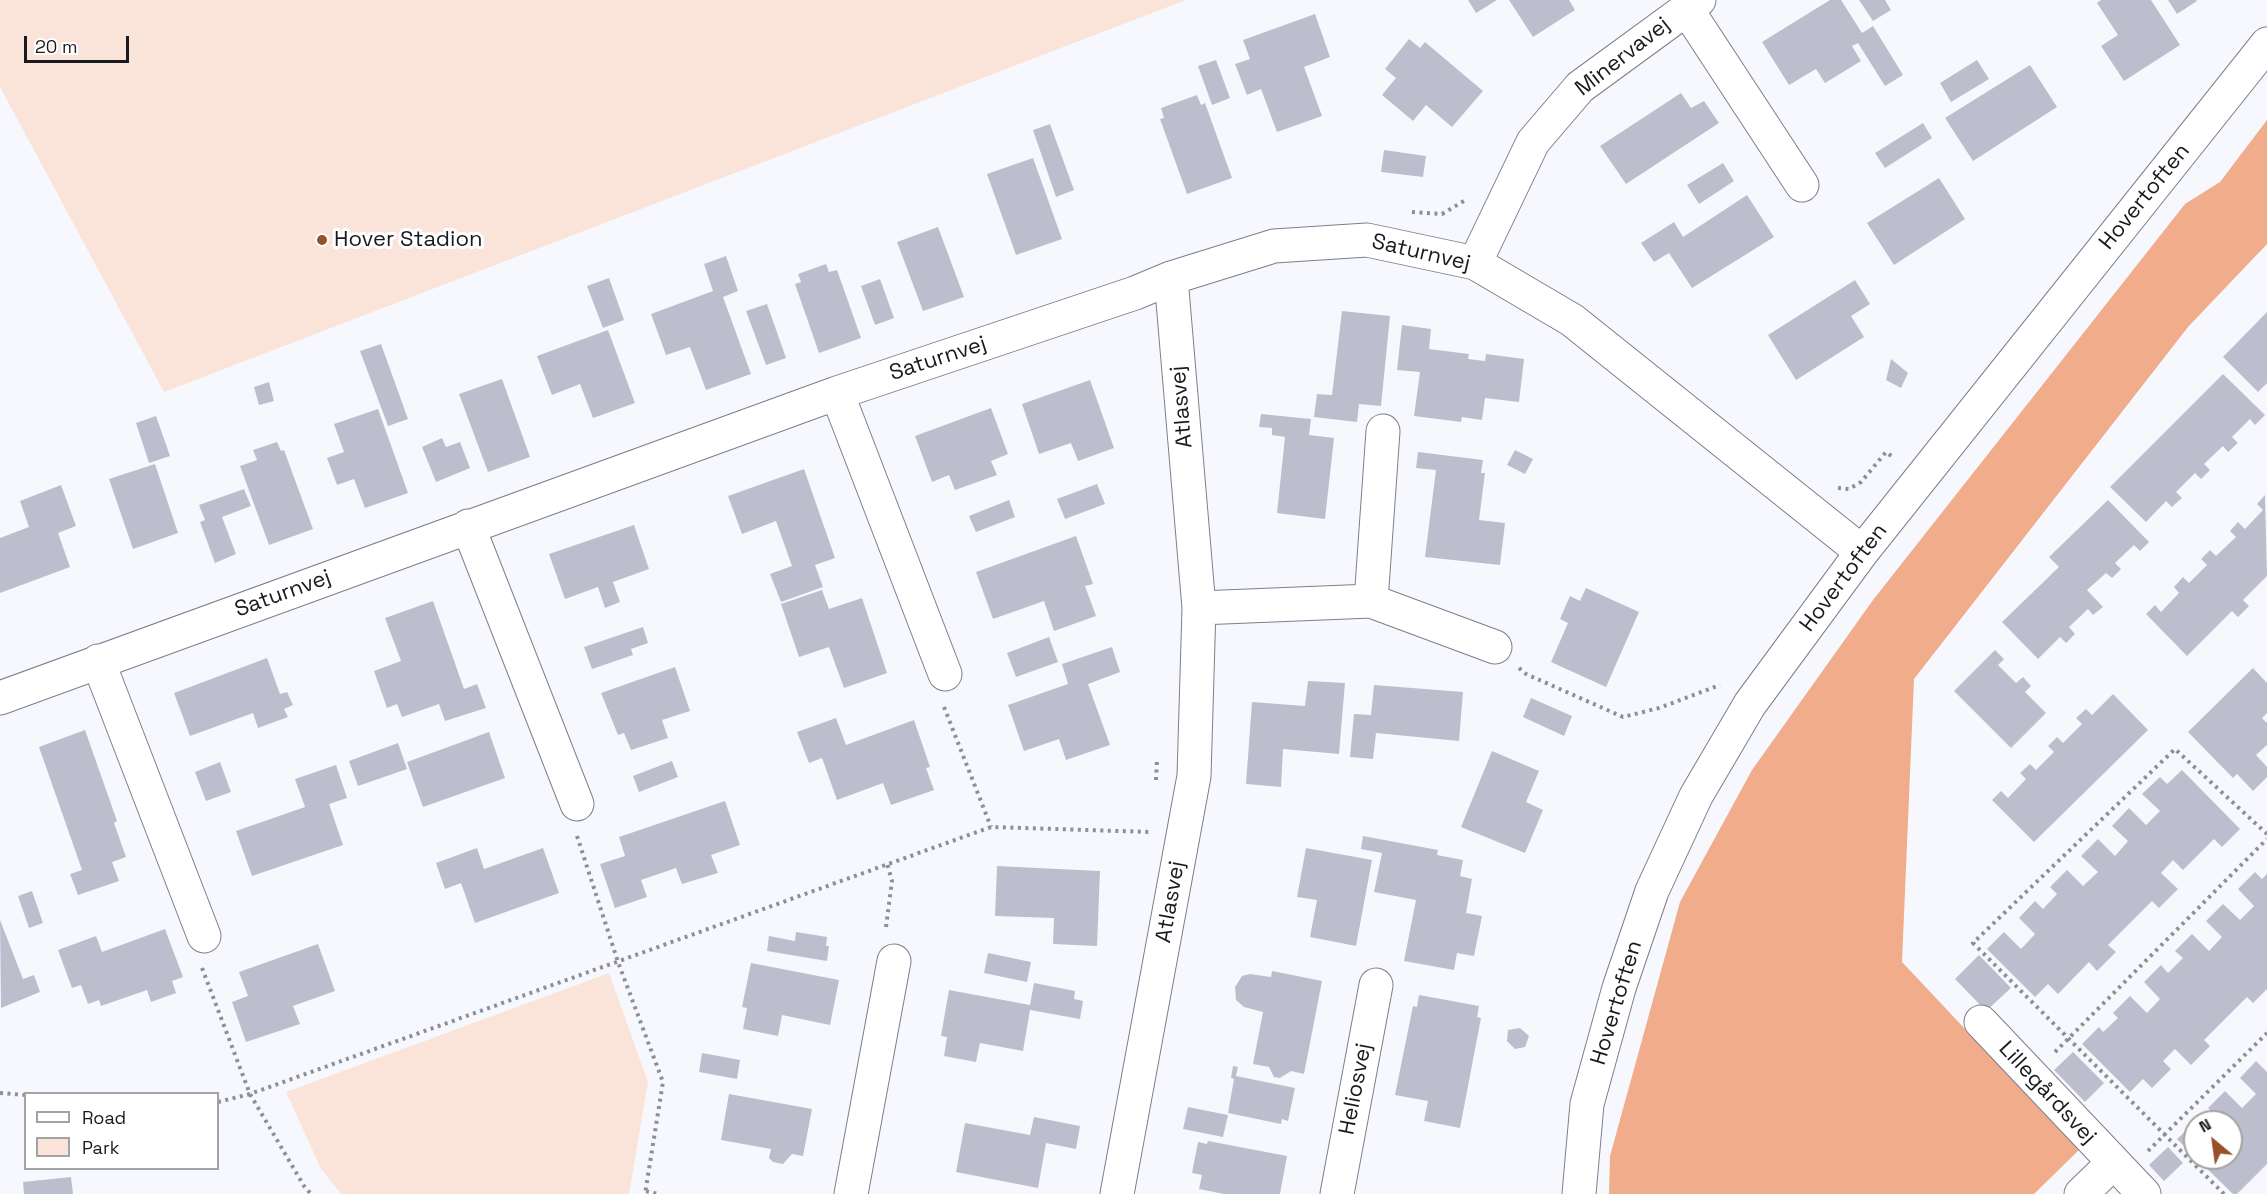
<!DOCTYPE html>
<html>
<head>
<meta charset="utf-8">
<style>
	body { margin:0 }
	#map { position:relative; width:2267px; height:1194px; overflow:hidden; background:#f7f8fe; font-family:"Space Grotesk",sans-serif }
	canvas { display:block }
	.legend { position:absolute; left:24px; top:1092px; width:195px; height:78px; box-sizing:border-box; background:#fff; border:2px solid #a3a3a5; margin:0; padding:8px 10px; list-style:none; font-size:18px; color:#191a1f }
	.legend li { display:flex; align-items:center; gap:12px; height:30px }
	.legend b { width:30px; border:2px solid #a3a3a5 }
	.north { position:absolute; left:2183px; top:1110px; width:60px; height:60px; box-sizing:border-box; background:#fff; border:2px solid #a3a3a5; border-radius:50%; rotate:331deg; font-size:16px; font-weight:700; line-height:24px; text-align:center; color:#191a1f }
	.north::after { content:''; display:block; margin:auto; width:21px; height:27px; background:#97502a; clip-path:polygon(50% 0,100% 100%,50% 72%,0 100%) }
	.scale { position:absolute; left:24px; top:36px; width:105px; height:27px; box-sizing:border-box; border:3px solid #191a1f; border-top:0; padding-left:8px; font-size:18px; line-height:21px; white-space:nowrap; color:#191a1f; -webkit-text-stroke:4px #fff; paint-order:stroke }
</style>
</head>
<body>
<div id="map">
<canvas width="2267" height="1194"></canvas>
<ul class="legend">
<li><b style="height:8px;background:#fff"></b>Road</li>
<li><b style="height:16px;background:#fae4da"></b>Park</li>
</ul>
<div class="north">N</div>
<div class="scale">20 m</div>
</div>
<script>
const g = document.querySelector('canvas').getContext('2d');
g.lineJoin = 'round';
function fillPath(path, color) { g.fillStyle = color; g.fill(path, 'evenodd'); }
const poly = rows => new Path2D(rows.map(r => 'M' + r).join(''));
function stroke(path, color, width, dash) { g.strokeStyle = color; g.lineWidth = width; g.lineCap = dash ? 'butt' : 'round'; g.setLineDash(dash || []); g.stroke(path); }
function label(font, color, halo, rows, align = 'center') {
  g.font = font + ' "Space Grotesk",sans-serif'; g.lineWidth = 6; g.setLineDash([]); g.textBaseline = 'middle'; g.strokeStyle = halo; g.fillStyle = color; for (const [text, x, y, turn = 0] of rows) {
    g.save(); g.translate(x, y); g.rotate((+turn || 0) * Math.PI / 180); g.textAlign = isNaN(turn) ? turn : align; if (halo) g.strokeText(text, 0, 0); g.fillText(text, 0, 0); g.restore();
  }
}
fillPath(poly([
	[0,0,1186,0,164,392,0,87],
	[609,973,648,1082,629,1194,341,1194,321,1169,286,1092]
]), '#fae4da');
fillPath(poly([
	[2267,120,2267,244,2188,327,1914,679,1902,962,2079,1150,2034,1194,1609,1194,1610,1156,1680,902,1752,770,1873,600,2185,204,2220,182]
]), '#f0ac8b');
fillPath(poly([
	[1468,0,1497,0,1476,13],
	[1509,0,1569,0,1575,10,1533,37],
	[1830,0,1841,0,1862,33,1873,26,1903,75,1885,86,1858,43,1852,46,1861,61,1825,83,1816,69,1789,85,1762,42],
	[1859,0,1885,0,1891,10,1873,21],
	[2101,0,2151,0,2180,45,2124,81,2101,46,2118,35,2097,3],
	[2168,0,2196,0,2197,1,2177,14],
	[1315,14,1330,57,1304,67,1322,116,1277,132,1261,89,1247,95,1235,64,1250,59,1243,40],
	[1409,39,1420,48,1425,42,1483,91,1452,127,1426,105,1413,121,1382,95,1396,78,1385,69],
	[1216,60,1230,98,1212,105,1198,66],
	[1977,60,1989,79,1951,102,1940,83],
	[2030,65,2057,107,1973,161,1945,118],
	[1681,93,1691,108,1704,101,1719,123,1626,184,1600,146],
	[1197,95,1201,105,1205,103,1232,178,1187,194,1160,119,1164,118,1161,108],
	[1923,123,1932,138,1885,168,1875,153],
	[1050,124,1074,190,1056,197,1033,130],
	[1384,150,1426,156,1423,177,1381,172],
	[1033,158,1062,239,1016,255,987,174],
	[1723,163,1734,181,1699,204,1687,185],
	[1939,178,1965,219,1894,265,1867,223],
	[1747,195,1774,237,1692,288,1669,253,1654,262,1641,243,1674,222,1683,237],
	[938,227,964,297,923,311,897,242],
	[726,256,738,291,723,297,751,374,706,390,690,347,666,355,651,314,713,291,704,264],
	[826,264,829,272,837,270,861,338,819,353,795,284,801,282,798,274],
	[609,278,624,320,603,328,587,286],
	[880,279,894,318,875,325,861,286],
	[1855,280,1870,304,1851,316,1864,337,1796,380,1768,335],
	[767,304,786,358,766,365,746,311],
	[1342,311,1390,316,1381,406,1359,404,1357,422,1314,417,1317,394,1332,395],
	[2267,312,2267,383,2258,392,2223,357],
	[1402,325,1431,329,1429,349,1469,354,1468,359,1485,361,1486,354,1524,359,1519,402,1485,398,1482,420,1462,417,1461,422,1414,416,1420,372,1397,370],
	[608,330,635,403,593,418,580,384,552,395,537,356],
	[381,344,408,419,388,426,360,351],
	[1891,359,1908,373,1901,388,1886,380],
	[2223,374,2265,415,2255,425,2250,419,2232,437,2238,443,2228,452,2223,446,2204,464,2210,470,2201,479,2195,473,2176,492,2182,498,2172,507,2166,501,2146,522,2110,487],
	[502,379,530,457,488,472,459,394],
	[1090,380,1114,448,1078,461,1071,443,1039,454,1022,404],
	[269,382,274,401,259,405,254,387],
	[991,408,1008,454,991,461,997,475,955,490,949,475,932,482,915,436],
	[378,409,408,493,365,508,354,479,337,485,327,458,344,452,334,424],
	[1261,414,1311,419,1309,435,1334,438,1325,519,1277,513,1285,437,1272,435,1272,428,1259,427],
	[156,416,170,456,149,463,136,423],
	[442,438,446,447,460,442,470,468,436,482,422,447],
	[277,442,281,451,284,450,313,529,269,545,240,466,257,460,253,450],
	[1515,450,1533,459,1525,474,1507,465],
	[1418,452,1483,460,1481,473,1485,473,1479,520,1505,523,1500,565,1425,557,1436,470,1416,468],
	[155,464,178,533,133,549,109,479],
	[804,469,835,558,815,565,823,587,781,602,770,574,792,566,776,521,742,534,728,496],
	[1097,484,1105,504,1065,519,1057,499],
	[61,485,76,526,58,533,70,567,0,593,0,538,29,527,20,501],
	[244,489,251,506,222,517,236,554,215,563,200,522,205,520,199,505],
	[2265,495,2267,576,2243,600,2249,606,2238,617,2232,611,2187,656,2146,614,2155,605,2161,612,2179,593,2174,587,2183,577,2189,583,2207,565,2201,559,2210,550,2216,556,2236,537,2230,531,2238,522,2245,529,2263,510,2257,504],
	[1009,500,1015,517,976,532,969,516],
	[2108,500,2149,542,2140,551,2134,545,2115,563,2121,569,2112,578,2106,573,2087,590,2103,607,2093,615,2088,609,2069,627,2075,634,2066,643,2060,637,2038,659,2002,622,2059,567,2049,557],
	[634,525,649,569,613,582,620,602,605,608,598,587,565,599,549,554],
	[1076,536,1093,584,1085,586,1096,616,1054,631,1044,601,993,619,976,572],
	[1586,588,1639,612,1606,687,1551,662,1568,623,1560,619,1570,596,1580,601],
	[822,590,829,609,862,598,887,673,844,688,829,647,799,657,781,604],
	[433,601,464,689,477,684,486,708,445,721,439,704,402,717,397,704,387,708,374,671,401,661,385,618],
	[643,627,648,643,631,649,633,655,592,669,584,647],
	[1049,637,1058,662,1016,677,1007,653],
	[1112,647,1120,672,1088,684,1110,745,1066,760,1059,739,1024,751,1008,705,1068,684,1062,664],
	[1995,650,2004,659,1998,665,2016,683,2023,677,2031,686,2025,692,2046,713,2011,748,1954,691],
	[267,658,280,694,287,692,293,705,284,709,288,717,258,728,253,713,190,736,174,693],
	[675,667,690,711,662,720,668,738,631,750,624,733,618,735,601,693],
	[2253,668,2267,683,2267,713,2262,718,2267,723,2267,745,2256,755,2267,767,2267,777,2253,791,2237,774,2233,778,2188,732],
	[1308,681,1345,683,1339,754,1283,749,1281,787,1246,784,1252,702,1305,706],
	[1374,685,1463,692,1459,741,1376,733,1373,759,1350,757,1354,714,1371,715],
	[2113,694,2148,730,2034,842,1992,800,2001,791,2008,798,2026,779,2020,773,2030,764,2036,770,2054,752,2048,746,2057,737,2063,743,2082,724,2076,718,2086,709,2092,715],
	[1531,698,1572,716,1564,736,1523,717],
	[836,718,846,745,914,720,930,767,926,768,934,790,891,805,883,783,837,800,822,758,809,763,797,732],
	[85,730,117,821,114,823,126,857,112,862,119,881,78,895,70,874,82,870,39,747],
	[489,732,505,778,423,807,407,762],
	[398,743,407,769,358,786,349,761],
	[1492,751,1539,771,1526,802,1543,810,1525,853,1461,827],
	[672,761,678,777,639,792,633,776],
	[220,762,231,792,206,801,195,772],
	[336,765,347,798,329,804,343,845,252,876,236,831,305,807,295,779],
	[2182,770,2240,829,2222,847,2214,839,2183,870,2173,860,2161,873,2178,889,2159,908,2152,901,2108,945,2116,952,2097,971,2089,962,2058,994,2048,984,2035,997,1987,949,2004,932,2021,949,2035,934,2019,918,2035,901,2043,909,2057,894,2050,887,2067,870,2083,886,2098,872,2081,856,2098,839,2115,856,2128,841,2112,826,2129,808,2146,825,2160,811,2142,794,2160,777,2167,784],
	[725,801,740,845,711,855,718,873,682,884,676,868,641,880,647,897,615,908,600,864,625,856,619,837],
	[1363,836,1438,850,1437,855,1463,860,1460,876,1472,879,1466,913,1482,916,1474,956,1457,953,1454,970,1404,961,1416,900,1374,892,1382,853,1361,849],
	[477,848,484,869,543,848,559,893,475,923,461,883,445,889,436,863],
	[1306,848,1372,860,1356,946,1310,937,1317,900,1297,897],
	[997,866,1100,871,1097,946,1053,944,1054,918,995,916],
	[2255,872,2262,879,2267,874,2267,989,2253,1003,2247,997,2204,1040,2210,1046,2191,1065,2175,1049,2163,1061,2171,1069,2152,1088,2143,1079,2130,1092,2082,1044,2099,1027,2103,1032,2118,1018,2113,1013,2130,996,2147,1013,2160,999,2144,982,2161,965,2168,973,2183,958,2175,951,2192,934,2209,951,2222,937,2206,921,2223,904,2240,920,2254,906,2238,889],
	[32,891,43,923,29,928,18,896],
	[0,920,23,979,34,975,40,992,1,1008],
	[165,929,183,977,172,981,176,993,151,1002,147,990,101,1006,99,1000,88,1004,81,985,72,988,58,950,96,936,102,952],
	[796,932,827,937,826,946,829,946,827,961,767,951,769,936,795,941],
	[318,944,335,991,293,1006,300,1024,246,1042,232,1002,248,996,239,972],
	[988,953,1031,962,1027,982,984,973],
	[1979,955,2011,988,1986,1011,1955,979],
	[751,963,839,980,830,1025,782,1015,778,1036,743,1029,747,1008,742,1007],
	[1272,971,1322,981,1304,1074,1291,1071,1280,1078,1274,1077,1269,1067,1253,1064,1263,1012,1244,1007,1236,1000,1235,987,1242,976,1250,974,1271,977],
	[1034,983,1075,991,1074,999,1083,1001,1080,1019,1030,1010,1023,1051,980,1043,976,1062,944,1056,947,1037,941,1036,949,990,1030,1005],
	[1419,995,1479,1006,1477,1017,1481,1018,1460,1128,1424,1121,1428,1101,1395,1095,1413,1006,1417,1007],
	[1520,1028,1529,1036,1525,1047,1515,1049,1507,1041,1508,1030],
	[2073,1052,2104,1083,2085,1102,2054,1070],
	[702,1053,740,1060,737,1079,699,1072],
	[2256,1061,2267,1072,2267,1164,2237,1194,2233,1194,2196,1158,2231,1158,2231,1122,2222,1122,2208,1108,2225,1091,2242,1108,2256,1094,2240,1078],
	[1233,1066,1238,1067,1236,1076,1295,1088,1288,1121,1282,1119,1281,1124,1228,1113,1234,1079,1231,1078],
	[729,1094,812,1109,803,1156,792,1154,783,1164,773,1162,769,1158,771,1149,721,1140],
	[1188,1107,1228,1115,1223,1137,1183,1129],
	[1034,1117,1080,1126,1076,1149,1046,1143,1038,1188,956,1172,965,1123,1030,1135],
	[2194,1123,2195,1124,2195,1157,2177,1139],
	[1208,1141,1287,1156,1280,1194,1224,1194,1199,1189,1202,1175,1192,1173,1198,1142,1207,1144],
	[2168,1147,2183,1163,2164,1181,2149,1165],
	[71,1177,73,1194,24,1194,23,1182]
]), '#bdbecd');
const minor = poly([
	[1686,8,1802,185],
	[1475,263,1533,142,1580,87,1699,0],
	[837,393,945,674],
	[468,526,577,804],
	[1371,601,1383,431],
	[1199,608,1371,601,1495,647],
	[98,661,204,936],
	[0,698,837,393,1135,293,1171,278,1274,246,1367,240,1475,263,1572,320,1862,552],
	[1981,1022,2144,1194],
	[851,1194,894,961],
	[1117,1194,1194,776,1199,608,1171,278],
	[1337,1194,1376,985],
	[1579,1194,1587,1104,1619,988,1652,891,1696,796,1750,704,1862,552,2267,44],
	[2081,1194,2113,1163]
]);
stroke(minor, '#7d7e8c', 35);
stroke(poly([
	[1412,212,1442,214,1464,201],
	[1838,488,1849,489,1861,482,1886,452,1894,458],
	[1519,668,1526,674,1623,717,1659,708,1720,685],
	[944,707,991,827],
	[1156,780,1157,760],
	[577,836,618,962,663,1082,645,1194],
	[886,927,892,881,887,863],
	[202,968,250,1094,304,1186,311,1194],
	[2055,1052,2267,839],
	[0,1093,26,1095],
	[218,1102,250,1094,991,827,1151,832],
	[2148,1151,2267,1033],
	[646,1191,658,1194],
	[2224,1194,1973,943,2175,749,2267,834]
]), '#8e8f95', 4, [3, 4.5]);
stroke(minor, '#fff', 33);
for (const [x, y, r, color] of [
	[322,240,6,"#97502a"]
]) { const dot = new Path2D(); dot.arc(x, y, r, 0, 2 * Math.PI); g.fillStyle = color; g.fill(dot); stroke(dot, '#fff', 2); }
label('22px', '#191a1f', '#fff', [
	["Minervavej",1623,57,-38],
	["Hovertoften",2145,197,-51],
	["Saturnvej",1421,253,13],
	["Saturnvej",938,359,-18],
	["Atlasvej",1182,407,-95],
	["Hovertoften",1844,578,-53],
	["Saturnvej",283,594,-20],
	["Atlasvej",1171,902,-80],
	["Hovertoften",1617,1003,-73],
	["Heliosvej",1356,1089,-79],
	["Lillegårdsvej",2047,1093,47]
]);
label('22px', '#191a1f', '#fff', [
	["Hover Stadion",334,240]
], 'left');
</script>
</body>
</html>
